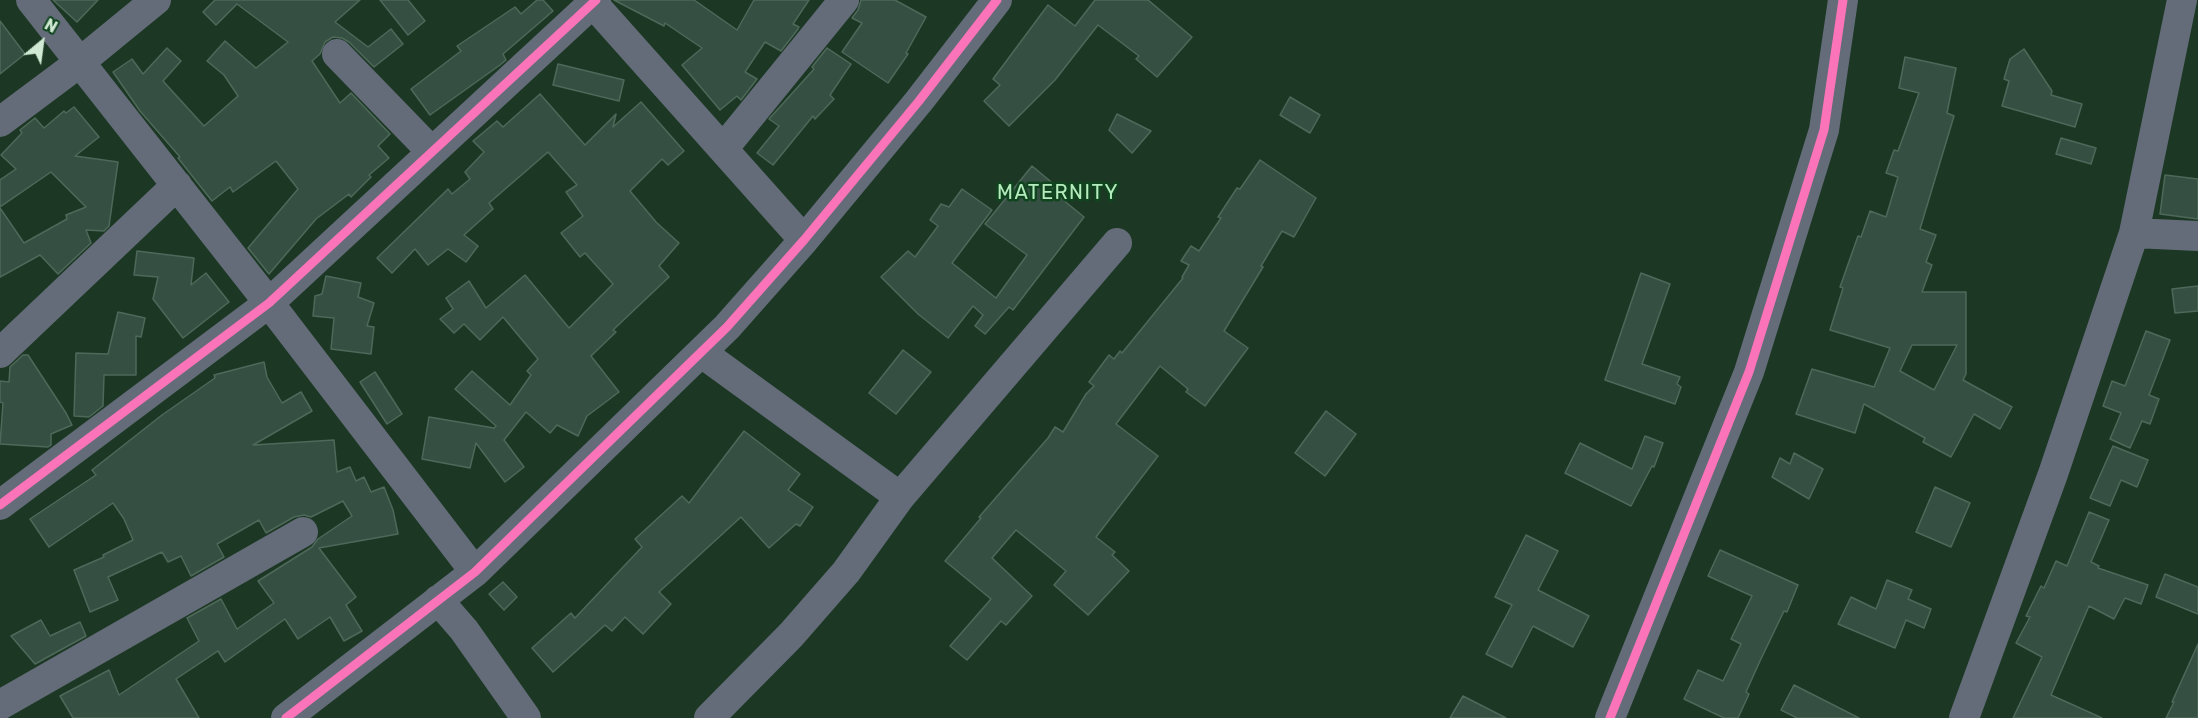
<!DOCTYPE html>
<html>
<head>
<meta charset="utf-8">
<style>
	body { margin:0 }
	#map { position:relative; width:2198px; height:718px; overflow:hidden; background:#1c3824; font-family:Rubik,sans-serif }
	canvas { display:block }
	.north { position:absolute; left:12px; top:12px; width:60px; height:60px; -webkit-text-stroke:4px #10441f; paint-order:stroke; rotate:29deg; font-size:16px; font-weight:700; line-height:24px; text-align:center; color:#d0ead3 }
	.north::after { content:''; display:block; margin:auto; width:21px; height:27px; background:#d0ead3; clip-path:polygon(50% 0,100% 100%,50% 72%,0 100%) }
</style>
</head>
<body>
<div id="map">
<canvas width="2198" height="718"></canvas>
<div class="north">N</div>
</div>
<script>
const g = document.querySelector('canvas').getContext('2d');
g.lineJoin = 'round';
function fillPath(path, color) { g.fillStyle = color; g.fill(path, 'evenodd'); }
const poly = rows => new Path2D(rows.map(r => 'M' + r).join(''));
function stroke(path, color, width, dash) { g.strokeStyle = color; g.lineWidth = width; g.lineCap = dash ? 'butt' : 'round'; g.setLineDash(dash || []); g.stroke(path); }
function label(font, color, halo, rows, align = 'center') {
  g.font = font + ' Rubik,sans-serif'; g.lineWidth = 5; g.setLineDash([]); g.textBaseline = 'middle'; g.strokeStyle = halo; g.fillStyle = color; for (const [text, x, y, turn = 0] of rows) {
    g.save(); g.translate(x, y); g.rotate((+turn || 0) * Math.PI / 180); g.textAlign = isNaN(turn) ? turn : align; if (halo) g.strokeText(text, 0, 0); g.fillText(text, 0, 0); g.restore();
  }
}
const building = poly([
	[53,0,98,0,77,22,53,0],
	[215,0,360,0,335,22,368,47,391,29,403,44,374,67,349,42,342,38,333,37,325,42,320,54,312,61,340,103,351,93,390,134,378,146,389,158,369,175,371,177,351,197,349,194,316,219,269,274,248,248,298,189,276,161,233,192,230,187,212,201,178,158,180,157,140,111,113,72,132,59,143,74,167,48,181,61,163,81,204,126,238,96,224,75,207,61,225,41,256,68,288,42,237,4,216,25,203,12,215,0],
	[380,0,408,0,425,21,408,35,380,0],
	[537,0,543,0,553,11,503,54,506,60,500,65,430,115,411,89,461,51,457,46,515,7,521,14,537,0],
	[614,0,694,0,737,30,754,0,809,0,793,24,799,27,798,29,781,51,765,42,745,72,757,79,741,100,737,96,720,110,682,65,702,48,665,23,664,26,614,0],
	[861,0,895,0,926,17,906,53,908,54,888,83,842,52,862,23,852,18,858,10,861,0],
	[1095,0,1148,0,1192,37,1157,77,1136,59,1139,56,1098,25,1055,80,1009,126,984,101,1000,85,993,79,1048,5,1075,26,1095,0],
	[0,21,25,54,0,74,0,21],
	[827,48,851,64,830,95,834,99,815,119,813,116,773,165,757,153,779,126,769,119,814,69,812,67,827,48],
	[2024,49,2052,91,2051,95,2082,104,2075,127,2002,106,2009,81,2004,79,2010,59,2024,49],
	[1905,57,1956,68,1947,113,1954,116,1920,229,1936,235,1926,262,1932,265,1922,292,1966,292,1966,374,1963,380,2012,407,2000,429,1974,414,1951,457,1923,442,1925,438,1864,404,1855,433,1796,414,1812,369,1874,387,1890,348,1830,330,1843,288,1840,287,1858,236,1861,237,1870,211,1886,217,1898,177,1886,173,1894,150,1898,151,1919,93,1899,88,1905,57],
	[1912,345,1957,345,1934,390,1900,371,1912,345],
	[558,64,624,80,619,101,553,85,558,64],
	[540,94,585,145,616,114,613,127,641,102,684,151,668,165,662,159,630,191,656,222,679,243,659,266,669,277,613,330,616,332,591,356,619,392,587,416,578,436,557,425,550,433,526,412,504,440,524,467,505,482,476,443,470,468,422,459,429,417,494,428,496,426,455,389,472,371,510,405,531,375,527,371,538,359,503,317,480,340,464,324,454,333,440,319,453,309,446,298,469,281,486,308,525,275,569,328,613,284,585,253,580,257,561,233,583,216,566,192,577,185,548,152,489,203,493,209,464,235,478,246,466,262,448,249,428,265,415,249,392,273,377,258,448,189,452,194,470,179,465,172,484,152,473,141,497,121,503,127,540,94],
	[1290,97,1320,115,1310,133,1280,115,1290,97],
	[74,107,99,137,75,156,118,162,109,226,104,231,86,230,91,243,58,274,40,255,0,277,0,208,24,243,67,219,66,215,86,207,51,172,0,207,0,180,16,169,1,155,22,133,20,130,35,118,44,128,64,111,66,113,74,107],
	[1117,114,1151,131,1132,153,1109,130,1117,114],
	[2061,138,2096,148,2091,164,2056,154,2061,138],
	[1260,160,1316,198,1294,237,1282,231,1261,266,1263,267,1224,331,1248,348,1205,406,1186,392,1188,389,1160,366,1116,424,1158,456,1096,537,1115,552,1112,555,1129,571,1088,615,1054,585,1066,571,1016,530,992,558,1032,596,1006,625,1001,621,967,660,950,646,991,599,945,561,981,518,979,517,1048,438,1055,427,1063,432,1086,394,1094,386,1089,382,1109,355,1114,359,1120,351,1122,353,1183,278,1182,277,1189,265,1181,261,1191,246,1199,251,1221,218,1218,217,1237,188,1240,189,1260,160],
	[1032,166,1055,185,1051,190,1084,217,1013,310,1009,307,985,334,975,326,983,315,973,306,948,338,918,314,881,277,908,251,915,257,938,226,930,220,941,204,949,207,962,189,992,210,952,263,996,298,1027,255,985,224,1032,166],
	[2165,175,2198,179,2198,219,2160,214,2165,175],
	[137,251,194,258,191,285,206,273,229,302,183,338,153,299,158,277,134,275,137,251],
	[1641,273,1670,284,1642,364,1680,377,1677,384,1681,387,1675,404,1605,380,1641,273],
	[326,276,361,283,358,297,374,303,367,326,374,327,371,354,331,349,334,318,313,316,315,296,322,294,326,276],
	[2198,286,2198,311,2175,313,2172,289,2198,286],
	[118,312,145,318,141,337,136,336,136,375,104,375,103,406,89,417,74,416,76,353,108,354,118,312],
	[2146,331,2170,340,2149,395,2159,399,2150,424,2142,421,2130,448,2110,439,2121,413,2103,406,2112,381,2125,386,2146,331],
	[903,350,931,372,896,414,869,393,903,350],
	[23,355,28,355,66,413,72,425,51,434,51,445,48,447,0,444,3,403,0,402,0,381,9,382,10,367,23,355],
	[264,362,267,377,282,403,301,392,312,411,253,445,334,440,337,472,350,467,356,481,364,477,371,492,384,487,393,510,398,534,319,548,356,597,346,605,362,631,344,641,330,617,298,639,285,619,225,662,218,651,176,679,199,718,73,718,60,696,109,670,119,695,199,641,187,618,221,599,237,629,274,603,258,581,312,547,318,539,352,516,343,501,311,517,304,515,294,517,266,533,259,520,217,544,224,557,191,576,181,556,168,562,162,552,108,577,118,600,90,612,74,570,104,557,103,555,133,540,124,519,113,503,49,547,30,519,96,475,92,470,162,415,215,378,214,375,264,362],
	[375,372,402,414,387,424,360,382,375,372],
	[1326,411,1356,434,1325,476,1295,453,1326,411],
	[744,431,800,474,788,490,813,507,800,526,796,524,769,548,741,517,659,592,671,604,643,634,625,617,612,631,605,625,553,672,532,648,571,613,575,618,642,547,635,539,682,496,689,503,744,431],
	[1645,436,1663,443,1654,467,1652,466,1631,506,1565,473,1580,443,1632,469,1645,436],
	[2113,446,2148,460,2137,487,2121,480,2110,506,2090,498,2113,446],
	[1794,453,1823,469,1809,499,1772,477,1780,458,1790,464,1794,453],
	[1935,487,1970,503,1951,547,1916,532,1935,487],
	[2089,512,2109,520,2091,562,2099,566,2098,568,2148,585,2141,604,2125,598,2114,619,2089,606,2051,695,2102,718,2013,718,2042,657,2016,643,2030,617,2026,616,2041,586,2044,588,2056,561,2067,566,2089,512],
	[1526,535,1558,551,1538,590,1589,616,1573,647,1533,626,1512,667,1486,654,1512,605,1495,597,1526,535],
	[1720,550,1798,585,1787,612,1784,611,1760,661,1746,692,1749,694,1738,718,1724,718,1684,699,1698,670,1723,681,1741,644,1731,639,1752,596,1708,576,1720,550],
	[2165,574,2198,587,2198,614,2156,597,2165,574],
	[1887,580,1912,590,1908,599,1931,609,1924,628,1906,620,1895,648,1838,624,1851,597,1876,609,1887,580],
	[503,582,517,597,504,610,489,594,503,582],
	[41,620,50,636,80,622,86,636,35,664,11,636,41,620],
	[2198,644,2198,718,2166,718,2174,702,2172,702,2198,644],
	[1794,685,1859,718,1797,718,1781,710,1794,685],
	[1463,696,1506,718,1450,718,1463,696]
]);
fillPath(building, '#355042');
stroke(building, '#4e685a', 1.5);
stroke(poly([
	[31,0,269,303,475,572],
	[590,0,804,240],
	[337,54,432,152],
	[0,122,79,63,156,0],
	[723,149,844,0],
	[2134,233,2198,236],
	[0,353,177,185],
	[702,353,900,497,1117,243],
	[0,505,269,303,596,0],
	[438,600,464,630,526,718],
	[0,705,303,532],
	[286,718,475,572,727,327,804,240,919,101,997,0],
	[709,718,791,635,846,572,900,497],
	[1610,718,1749,372,1824,130,1843,0],
	[1964,718,2053,474,2134,233,2182,0]
]), '#636c78', 30);
stroke(poly([
	[0,505,269,303,596,0],
	[286,718,475,572,727,327,804,240,919,101,997,0],
	[1610,718,1749,372,1824,130,1843,0]
]), '#fb73b8', 9);
g.letterSpacing = '1.5px';
label('20px', '#b5ebbd', '#10441f', [
	["MATERNITY",1058,193]
]);
g.letterSpacing = '0px';
</script>
</body>
</html>
